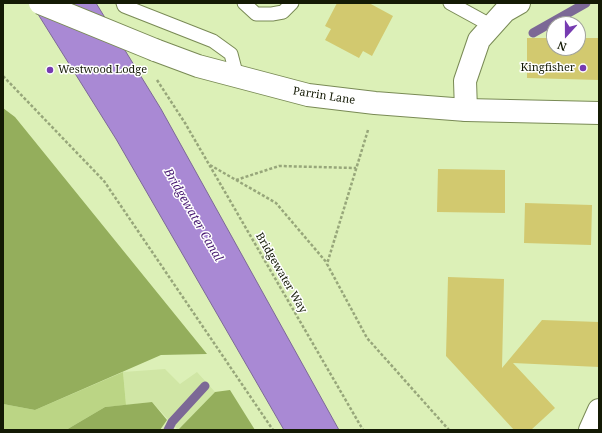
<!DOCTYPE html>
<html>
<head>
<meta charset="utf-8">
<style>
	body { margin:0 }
	#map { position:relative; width:602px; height:433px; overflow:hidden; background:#dcf0b7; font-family:"Noto Serif",serif }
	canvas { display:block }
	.frame { position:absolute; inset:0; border:4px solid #141a05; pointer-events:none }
	.north { position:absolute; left:546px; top:16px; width:40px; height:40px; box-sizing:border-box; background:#fff; border:1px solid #a1a39b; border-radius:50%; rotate:201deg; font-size:11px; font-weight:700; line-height:16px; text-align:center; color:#141a05 }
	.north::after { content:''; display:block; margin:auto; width:14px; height:18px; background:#763bb1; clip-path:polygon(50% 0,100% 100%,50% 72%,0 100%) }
</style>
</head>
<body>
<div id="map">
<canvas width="602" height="433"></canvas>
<div class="frame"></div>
<div class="north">N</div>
</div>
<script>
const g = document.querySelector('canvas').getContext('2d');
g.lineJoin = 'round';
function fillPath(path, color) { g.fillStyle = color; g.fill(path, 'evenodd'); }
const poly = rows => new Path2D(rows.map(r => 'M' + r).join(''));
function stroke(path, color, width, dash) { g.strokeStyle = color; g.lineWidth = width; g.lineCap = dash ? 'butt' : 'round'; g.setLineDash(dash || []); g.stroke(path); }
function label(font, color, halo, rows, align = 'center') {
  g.font = font + ' "Noto Serif",serif'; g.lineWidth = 3; g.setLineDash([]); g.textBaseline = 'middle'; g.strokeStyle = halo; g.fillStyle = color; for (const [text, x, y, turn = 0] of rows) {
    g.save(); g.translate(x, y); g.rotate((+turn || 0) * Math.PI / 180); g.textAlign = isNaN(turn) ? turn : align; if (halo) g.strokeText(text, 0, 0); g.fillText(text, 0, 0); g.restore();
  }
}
fillPath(poly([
	[165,369,180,384,197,372,215,392,178,430,152,402,126,405,123,372]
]), '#d0e6a5');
fillPath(poly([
	[123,372,126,405,105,407,66,430,3,430,3,404,35,410]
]), '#bbd585');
fillPath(poly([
	[3,108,15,117,207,354,161,355,35,410,3,404],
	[230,390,255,430,178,430,215,392],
	[152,402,167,420,160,430,66,430,105,407]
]), '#94ae5c');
const water = poly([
	[31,3,96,3,161,109,339,430,284,430,116,139,31,3]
]);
fillPath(water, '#a989d4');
stroke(water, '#7c6896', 1);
stroke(poly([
	[533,33,586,3],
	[168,430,172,422,205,386]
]), '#7c6896', 9);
fillPath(poly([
	[337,3,369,3,393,16,372,56,363,51,359,58,325,40,331,29,325,26],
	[527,38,554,38,554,48,578,48,578,38,599,38,599,80,527,78],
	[438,169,505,170,505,213,437,212],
	[525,203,592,205,591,245,524,243],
	[448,277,504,279,502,368,542,320,599,322,599,367,513,363,555,408,531,430,514,430,446,356]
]), '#d2c96f');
const lane = poly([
	[123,3,124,6,213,41,231,54,237,77],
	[244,3,256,14,272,14,283,12,292,3],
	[450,3,492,26]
]);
const street = poly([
	[466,110,465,81,479,40,505,11,519,3],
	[590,430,599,410]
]);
const secondary = poly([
	[155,50,198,66,308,95,375,103,466,110,599,113]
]);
stroke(lane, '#798a55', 15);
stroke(street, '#798a55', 24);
stroke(secondary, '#798a55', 24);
stroke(poly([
	[3,76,104,181,273,430],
	[157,80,185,123,363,430],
	[368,130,327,264,367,338,449,430],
	[210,165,276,203,327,263],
	[236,180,279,166,356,168]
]), '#97a67a', 2.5, [3, 2]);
stroke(lane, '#fff', 13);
stroke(street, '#fff', 22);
stroke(secondary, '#fff', 22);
const secondaryBridge = poly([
	[40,3,155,50]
]);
stroke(secondaryBridge, '#798a55', 24, []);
stroke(secondaryBridge, '#fff', 22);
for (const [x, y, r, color] of [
	[583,68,4,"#763bb1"],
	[50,70,4,"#763bb1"]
]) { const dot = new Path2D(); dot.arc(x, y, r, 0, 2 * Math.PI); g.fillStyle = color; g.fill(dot); stroke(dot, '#fff', 1.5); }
label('11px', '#141a05', '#fff', [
	["Kingfisher",575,68],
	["Westwood Lodge",58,70,"left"]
], 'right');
label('11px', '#141a05', '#fff', [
	["Parrin Lane",324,96,9],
	["Bridgewater Way",281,273,60]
]);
label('italic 12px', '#461770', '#fff', [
	["Bridgewater Canal",193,215,60]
]);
</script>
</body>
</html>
